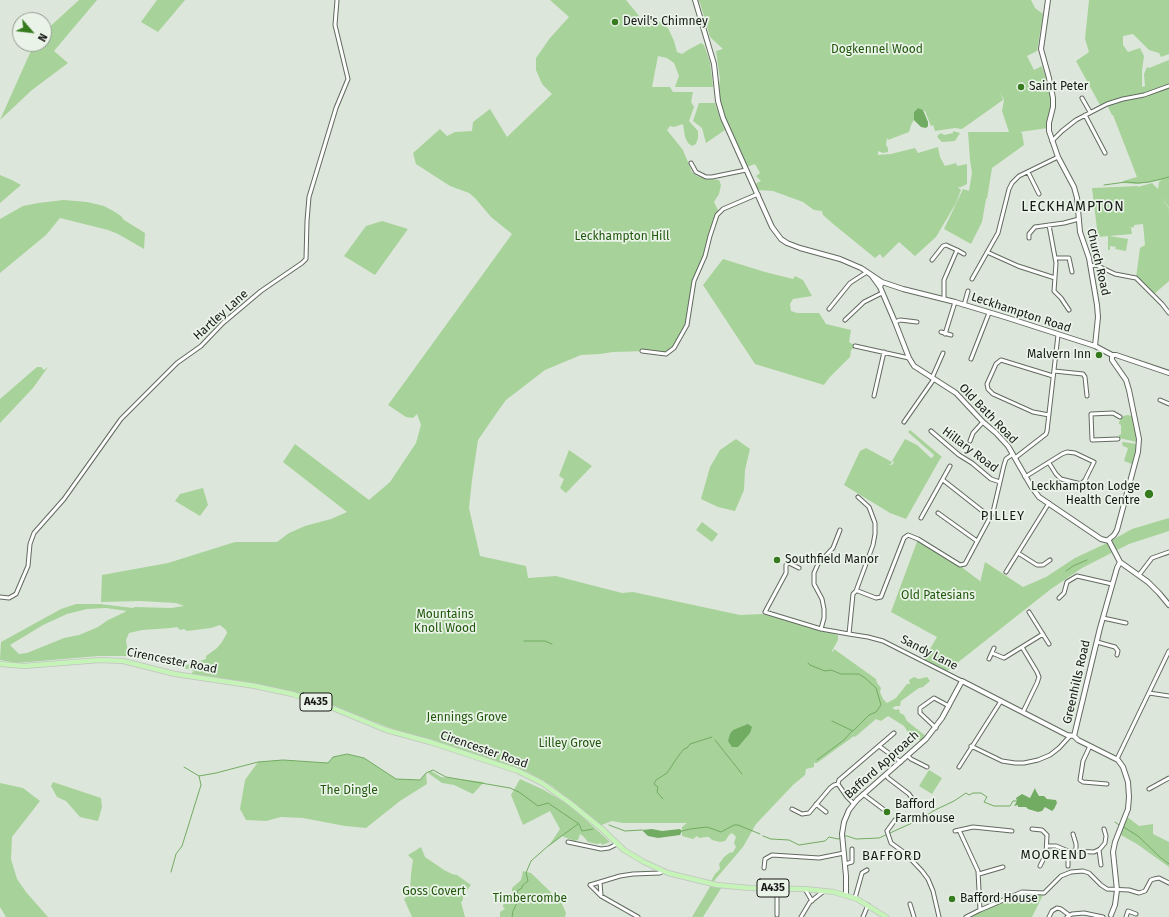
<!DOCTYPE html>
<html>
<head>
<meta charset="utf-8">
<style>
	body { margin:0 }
	#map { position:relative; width:1169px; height:917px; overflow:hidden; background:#dde6da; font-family:"Fira Sans",sans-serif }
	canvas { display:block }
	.north { position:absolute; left:12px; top:12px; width:40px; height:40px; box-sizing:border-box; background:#eaf3e8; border:1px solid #959c94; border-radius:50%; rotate:118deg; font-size:11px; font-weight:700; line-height:16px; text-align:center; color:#161915 }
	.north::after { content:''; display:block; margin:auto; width:14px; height:18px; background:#367b1d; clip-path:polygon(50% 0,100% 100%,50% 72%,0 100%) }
</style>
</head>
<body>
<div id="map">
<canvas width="1169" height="917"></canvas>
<div class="north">N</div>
</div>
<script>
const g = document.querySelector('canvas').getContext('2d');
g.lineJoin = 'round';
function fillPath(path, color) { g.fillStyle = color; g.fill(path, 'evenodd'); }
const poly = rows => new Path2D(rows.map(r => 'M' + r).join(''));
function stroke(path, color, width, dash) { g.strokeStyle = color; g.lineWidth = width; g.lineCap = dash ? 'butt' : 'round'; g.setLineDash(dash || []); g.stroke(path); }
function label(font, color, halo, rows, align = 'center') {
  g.font = font + ' "Fira Sans",sans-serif'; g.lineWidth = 3.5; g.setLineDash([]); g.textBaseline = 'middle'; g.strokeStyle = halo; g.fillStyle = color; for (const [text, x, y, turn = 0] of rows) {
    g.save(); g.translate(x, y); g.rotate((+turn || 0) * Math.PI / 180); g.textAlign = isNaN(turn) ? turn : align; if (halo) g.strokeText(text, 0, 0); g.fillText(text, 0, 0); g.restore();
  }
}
fillPath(poly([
	[79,0,97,0,54,51,68,63,32,90,0,120,34,44,44,44,44,32],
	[157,0,185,0,158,32,141,22],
	[550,0,626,0,640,17,660,22,668,28,674,41,677,52,682,54,688,50,701,43,704,45,710,62,713,87,675,87,679,76,674,63,667,58,658,56,652,87,670,87,673,92,693,92,691,102,694,107,689,121,698,131,698,138,696,144,692,146,688,143,685,137,683,124,674,127,670,126,667,130,683,150,692,172,697,176,704,178,719,180,721,185,719,194,714,202,720,214,703,260,696,275,687,325,674,348,666,354,648,351,613,352,600,354,581,355,545,370,506,400,498,411,478,440,472,480,469,508,480,556,526,566,528,578,556,576,622,593,633,592,740,615,763,614,838,635,838,640,832,651,833,652,834,649,876,679,877,683,881,688,880,692,883,699,887,703,896,698,907,684,910,684,909,680,914,677,919,679,927,677,930,681,923,687,919,688,901,701,900,706,896,706,892,708,896,710,899,709,900,713,904,715,907,721,927,737,922,742,911,732,909,734,904,726,888,716,881,721,876,719,855,737,854,736,817,763,814,763,814,767,806,769,805,775,793,785,756,824,743,847,714,881,711,881,715,874,720,869,719,864,724,857,729,853,733,852,736,847,734,843,736,837,732,833,729,835,725,841,720,842,712,840,709,837,706,837,699,838,697,836,693,839,682,836,682,827,687,823,623,823,612,821,599,826,552,786,527,772,395,730,310,697,252,683,191,674,194,671,181,667,206,659,206,656,217,648,222,642,227,633,226,630,220,625,211,628,187,631,184,629,180,630,177,627,171,628,142,630,129,633,126,640,128,654,127,656,99,656,17,663,0,660,1,642,61,609,76,604,100,604,133,608,135,607,171,608,184,606,176,603,140,601,101,602,102,575,168,563,235,542,277,542,289,533,305,526,331,519,347,512,283,462,295,444,369,500,390,482,416,443,421,425,417,414,413,418,406,417,388,405,512,234,491,217,475,198,469,193,450,186,416,164,413,153,440,129,447,136,455,132,472,131,473,122,490,109,507,137,552,94,542,84,536,70,536,58,550,38,569,17],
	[106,608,127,611,108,620,98,627,79,635,64,638,27,653,19,654,10,645,43,625,67,614,87,609],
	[698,0,1031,0,1035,8,1043,14,1037,51,1027,56,1034,70,1042,66,1054,102,1048,128,1020,132,1022,133,1024,145,992,168,987,199,985,198,986,199,982,222,971,244,944,229,963,189,969,191,972,173,970,160,968,132,1009,132,1002,111,1004,100,1000,92,1003,100,962,129,955,128,935,131,933,125,931,126,925,111,918,108,914,112,914,120,911,125,909,132,888,140,887,138,886,145,888,148,888,152,883,153,878,151,878,155,891,154,915,148,918,153,938,147,940,157,945,166,956,163,957,166,967,164,967,184,961,187,958,187,961,190,956,203,936,237,915,256,899,242,883,258,880,254,875,258,832,223,823,215,822,211,814,210,803,202,773,191,758,190,755,184,761,181,756,176,760,173,755,164,747,167,719,106,721,102,719,101,719,86,720,79,716,51,723,49,710,37,700,3],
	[1089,0,1169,0,1169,54,1161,57,1159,53,1149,50,1133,34,1123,36,1123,45,1128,52,1140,48,1144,56,1142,71,1142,87,1145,86,1144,74,1147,67,1149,68,1169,60,1169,208,1160,194,1169,209,1169,281,1153,295,1136,278,1140,248,1145,245,1143,224,1134,225,1134,227,1129,228,1131,228,1132,234,1109,236,1128,239,1126,251,1115,249,1116,247,1110,246,1110,250,1108,250,1108,236,1098,237,1092,188,1138,186,1138,187,1152,183,1158,189,1159,182,1162,180,1138,184,1123,183,1123,181,1137,177,1113,115,1112,115,1107,105,1108,103,1100,105,1076,61,1089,52,1085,39],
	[699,103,715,103,720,118,725,130,706,143,702,128,693,121],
	[953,131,960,133,955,141,942,142,938,138,937,136,941,133,944,135,953,133],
	[0,175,12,180,21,185,0,203],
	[64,200,87,202,104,206,115,212,121,216,124,220,145,233,144,249,118,234,108,230,60,218,46,235,0,273,0,219,23,206,38,203],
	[382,221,408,229,375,275,344,256,366,226],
	[723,259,765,272,793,279,795,276,803,280,812,296,793,299,790,304,791,311,797,313,819,313,826,324,851,330,849,342,854,345,854,348,851,350,850,357,829,378,824,385,755,364,703,285],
	[37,367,41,367,44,370,48,367,33,388,0,423,0,399],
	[1128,415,1135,417,1138,434,1137,442,1119,438,1119,435,1121,434,1121,425,1119,424,1119,422,1123,416],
	[910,430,942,457,940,459,906,519,890,513,844,485,860,451,866,448,892,462,891,464,888,464,892,465,894,462,892,461,905,439,917,445,931,458,933,457,934,455,908,432],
	[736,439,750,449,745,470,744,490,735,511,718,507,701,499,710,467,720,450],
	[1123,442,1137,444,1132,464,1124,461,1128,448,1123,446,1122,443],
	[569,450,592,466,566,493,560,488,564,479,559,476],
	[203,488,208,505,200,516,175,501,180,494],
	[1169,518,1169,531,1129,544,1082,568,1051,589,947,671,928,662,923,661,937,637,891,612,918,539,961,565,964,569,980,581,980,583,985,562,1023,587,1046,577,1075,558,1107,543,1132,529],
	[702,522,718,534,712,542,696,530],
	[347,754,364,758,396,779,420,780,426,773,427,784,400,801,366,828,345,826,303,818,281,817,266,821,246,820,240,809,245,780,258,762,283,760,328,763,333,757],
	[929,770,942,778,932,794,919,786],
	[431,771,441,777,484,782,473,794,454,785,442,783,428,773],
	[520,779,542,789,570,805,610,842,602,845,601,843,597,844,588,842,583,836,580,834,578,840,574,841,562,836,548,847,560,829,550,811,523,825,511,795],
	[53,782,101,798,102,807,98,821,80,817,66,801,57,797,51,786],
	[0,783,23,788,40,801,12,837,11,859,17,879,26,892,48,917,6,917,0,907],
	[1126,816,1139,826,1153,824,1153,834,1169,842,1169,867,1137,844,1119,834],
	[421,847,425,857,444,870,452,874,457,875,471,885,467,890,461,888,458,890,463,896,463,900,461,902,465,917,412,917,404,899,410,893,411,874,413,860,408,855],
	[523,871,531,873,561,902,566,913,565,917,500,917,500,912,505,909,503,907,503,905,512,893,512,888,521,880],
	[711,885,722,887,703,917,692,917],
	[1044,893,1032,917,967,917,1018,894]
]), '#a7d39a');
fillPath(poly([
	[918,108,923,110,928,122,928,126,926,128,921,127,914,120,914,112],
	[748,724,752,727,750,733,738,747,732,747,728,741,730,734,733,730],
	[1035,788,1036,791,1039,796,1044,796,1047,799,1056,800,1057,803,1054,809,1052,811,1045,807,1042,811,1038,812,1028,809,1026,807,1018,807,1018,805,1014,806,1017,801,1016,798,1022,794,1030,798],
	[652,829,662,831,680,829,682,831,680,835,658,838,648,836,642,830]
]), '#72ab62');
stroke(poly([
	[1104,185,1126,182,1138,183,1149,182,1169,177],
	[1066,571,1073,566,1087,560],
	[524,641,545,641,552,644],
	[808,663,810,665,825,671,831,670,841,674,852,674],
	[832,721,853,731,869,715,876,712,881,705,876,688,865,678,859,674,853,674],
	[715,740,742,774],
	[817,760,844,740,852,731],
	[184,767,199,776,216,773,258,762,283,760,328,763,333,757,347,754,364,758,396,779,420,780,426,773,433,770,446,777,510,788,519,792,538,806,548,803,579,824,582,831,593,829],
	[663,799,657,792,658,787,654,784,656,780,667,773,679,755,684,749,687,748,690,744,712,737],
	[1115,822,1119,825],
	[609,825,625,831,642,830],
	[1122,826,1138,836,1161,858,1169,864],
	[682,831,690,829,707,827,721,832,734,825,738,825,760,834],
	[763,836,771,839,789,840,799,845,825,841,829,837,838,839,841,838],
	[844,836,847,836,856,839,879,838,912,823,919,821,925,815,929,814,933,811,954,801,966,793,969,795,973,793,981,793,987,797,984,802,994,806,1010,806,1013,801,1018,801],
	[171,872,176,854,182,846,201,785,199,776],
	[512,917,513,911,519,899,517,891,522,888,522,886,528,881,526,873,531,861,548,846,578,824]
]), '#72ab62', 1);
const street = poly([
	[1082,98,1090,112],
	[1085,115,1105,153],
	[1052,141,1062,131,1076,120,1107,104,1123,99,1144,95,1169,86],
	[691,163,696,172,706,177,712,177,746,170],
	[1028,172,1039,194],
	[1049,225,1056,263,1054,291,1061,298,1069,310],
	[1029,238,1029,234,1035,227,1064,223,1079,219],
	[987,252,1018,266,1055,278],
	[1055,258,1069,258,1072,272],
	[932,260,943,246,946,245,957,250],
	[1091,266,1096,265,1115,274,1136,278,1162,304,1169,313],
	[972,279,998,233,1009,189,1012,183,1019,176,1058,157],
	[944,299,944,280,957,250,964,254],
	[964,305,968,291],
	[829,309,850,283,867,272],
	[845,320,864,302,882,293],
	[895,322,900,320,917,322],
	[941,332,951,335],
	[945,334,955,302],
	[855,346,909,358],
	[642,351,666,354,674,348,687,325,694,281,705,256,710,236,717,215,723,209,758,194],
	[971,359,989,313],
	[1054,371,1083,374,1085,377,1087,396],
	[932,378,943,353],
	[874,396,884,352],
	[1160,400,1169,404],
	[1049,415,1033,412,993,394,988,389,987,384,996,364,1001,360,1053,376],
	[904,422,934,379],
	[931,431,959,455,972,463,991,479,1000,482],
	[1118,439,1092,440,1091,414,1113,413,1120,417],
	[970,441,973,433,983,422],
	[1015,458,1046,434,1047,431,1058,335],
	[1025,477,1062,454,1067,452,1075,453,1094,462,1085,480,1081,484,1061,479,1056,474,1049,463],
	[943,480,990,517],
	[938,513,977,541],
	[921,518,950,466],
	[1018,553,1037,565,1043,565,1050,560],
	[799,568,789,563,786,565,786,573,765,612,821,629,849,634,868,637,883,641,962,681],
	[1006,572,1049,503],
	[1139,575,1152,558,1169,552],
	[856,591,858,591,876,598,881,597,904,538,908,535,918,539,960,565,965,564,993,512,1004,465,1006,459,1013,454],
	[0,597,9,598,16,594,28,566,30,544,34,533,64,499,121,419,177,363,201,346,223,323,261,291,302,263,306,259,307,221,309,197,336,108,348,79,335,25,337,0],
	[1059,598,1064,593,1067,582,1077,576,1112,584],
	[1029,612,1049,644],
	[1103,618,1126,623],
	[821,629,824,618,824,609,822,599,814,584,814,573,818,564,833,548,840,530],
	[849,634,853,594,856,591,873,545,875,534,875,523,869,507,858,497],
	[1097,642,1115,647,1118,651,1117,655],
	[1022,647,1037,672,1039,677,1037,683,1023,712],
	[992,653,1004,658,1043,634],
	[989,659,994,648],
	[1149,693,1169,696],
	[936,728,920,713,920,708,934,698,949,706],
	[879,746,901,762],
	[971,746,1002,761,1015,763,1024,763,1038,760,1050,755,1059,748,1070,736],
	[1090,746,1083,761,1080,780,1083,782,1107,784],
	[908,756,911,759,927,767],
	[1117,759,1169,651],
	[959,767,1001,701],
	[886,775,888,778,909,794,914,801],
	[1149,789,1169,778],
	[863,794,883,809],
	[853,803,847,797,838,784,839,780,894,733],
	[816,804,826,812],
	[792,809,802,814,809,813,830,788,834,785,838,784],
	[895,820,887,831,891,843,905,853,922,871,928,879,933,891,939,917],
	[1032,829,1042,830,1047,835,1046,854,1040,866],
	[959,830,978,871,980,910],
	[955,831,973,827,1012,831],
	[1073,834,1076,844,1076,852],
	[568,842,601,849,609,848,617,844],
	[1047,846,1056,846,1068,851,1094,852,1100,849,1105,843,1106,836,1104,829],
	[1099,850,1101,865],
	[1068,851,1068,866],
	[845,864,852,862,852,849],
	[764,868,765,859,772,855,819,858,844,853],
	[979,874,1003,867],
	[600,882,601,896],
	[590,885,620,876,633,874,660,873,663,871],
	[590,885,601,896,638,917],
	[805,889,812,901],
	[855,898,862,873,867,870],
	[910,904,914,917],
	[777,915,777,889],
	[801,917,810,902,824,891],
	[863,917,868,905],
	[966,917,980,910,1022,892,1044,893,1061,876,1071,872,1083,871,1089,873,1101,885,1107,889,1129,890,1139,893,1145,891,1151,880,1154,879,1159,878,1169,883],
	[1049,917,1052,911,1057,908,1061,909,1069,915],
	[1067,917,1072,914,1084,913,1103,917],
	[1126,917,1128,911,1136,914]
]);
const secondary = poly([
	[695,0,714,64,718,101,723,118,772,227,781,239,787,243,800,248,840,259,861,268,882,282,903,289,955,302,1008,318,1095,346,1112,355,1116,355,1169,373],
	[1048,0,1041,49,1049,78,1053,98,1053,107,1049,123,1049,131,1058,157,1074,187,1077,198,1080,232,1089,258,1097,305,1098,317,1095,346],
	[872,276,880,287],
	[882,282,880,287,895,322,909,358,914,366,956,393,983,422,996,433,1008,446,1031,486,1039,497,1101,539,1109,541,1120,562,1148,582,1159,593,1169,605],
	[1108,540,1114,535,1117,530,1138,452,1139,439,1129,390,1126,380,1112,360,1112,355],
	[1074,736,1078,740,1118,760,1123,767,1128,782,1129,797,1128,809,1115,842,1113,852,1117,890,1115,905,1111,915],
	[1074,736,1100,628,1117,568,1120,562],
	[846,895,846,876,842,834,844,822,849,810,857,800,926,739,942,718,962,681,1067,735,1074,736]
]);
const primary = poly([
	[0,664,24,666,100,660,123,661,175,674,255,686,292,694,323,704,386,730,430,742,518,771,542,783,570,803,602,829,624,850,644,862,668,873,717,885,750,888,805,889,834,892,857,899,886,917]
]);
stroke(street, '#626a60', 5);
stroke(secondary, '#626a60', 6);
stroke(primary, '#c2c3c2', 6);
stroke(street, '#fff', 3);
stroke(secondary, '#fff', 4);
stroke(primary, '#c5f3b8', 4.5);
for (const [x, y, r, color] of [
	[615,22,4,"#367b1d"],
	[1021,87,4,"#367b1d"],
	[1099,355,4,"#367b1d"],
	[1149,494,5,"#367b1d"],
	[777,560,4,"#367b1d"],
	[887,812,4,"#367b1d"],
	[952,899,4,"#367b1d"]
]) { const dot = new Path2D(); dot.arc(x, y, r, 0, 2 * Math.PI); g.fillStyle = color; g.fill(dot); stroke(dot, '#eaf3e8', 1.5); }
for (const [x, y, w] of [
	[316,702,32],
	[773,888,32]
]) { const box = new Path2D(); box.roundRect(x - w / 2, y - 9, w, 18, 3); g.fillStyle = '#eaf3e8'; g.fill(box); stroke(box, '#161915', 1); }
label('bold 11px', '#161915', null, [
	["A435",316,702],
	["A435",773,888]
]);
label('12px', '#161915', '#eaf3e8', [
	["Devil's Chimney",623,22],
	["Saint Peter",1029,87],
	["Malvern Inn",1091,355,"right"],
	["Leckhampton Lodge",1140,487,"right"],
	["Health Centre",1140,501,"right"],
	["Southfield Manor",785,560],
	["Bafford",895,805],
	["Farmhouse",895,819],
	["Bafford House",960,899]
], 'left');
label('12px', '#22580d', '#eaf3e8', [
	["Dogkennel Wood",877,50],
	["Leckhampton Hill",622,237],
	["Old Patesians",938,596],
	["Mountains",445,615],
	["Knoll Wood",445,629],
	["Jennings Grove",467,718],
	["Lilley Grove",570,744],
	["The Dingle",349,791],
	["Goss Covert",434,892],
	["Timbercombe",530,899]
]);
label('12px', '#161915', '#eaf3e8', [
	["Church Road",1098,262,77],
	["Leckhampton Road",1021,313,18],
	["Hartley Lane",221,315,-42],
	["Old Bath Road",988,414,46],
	["Hillary Road",970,450,37],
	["Sandy Lane",929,653,27],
	["Cirencester Road",172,661,11],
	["Greenhills Road",1077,682,-77],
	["Cirencester Road",484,750,19],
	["Bafford Approach",882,765,-42]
]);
g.letterSpacing = '1px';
label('13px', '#161915', '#eaf3e8', [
	["PILLEY",1003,516],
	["MOOREND",1054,855],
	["BAFFORD",892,856]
]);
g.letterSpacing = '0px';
g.letterSpacing = '1px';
label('14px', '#161915', '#eaf3e8', [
	["LECKHAMPTON",1073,207]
]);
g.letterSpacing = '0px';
</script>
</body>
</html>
